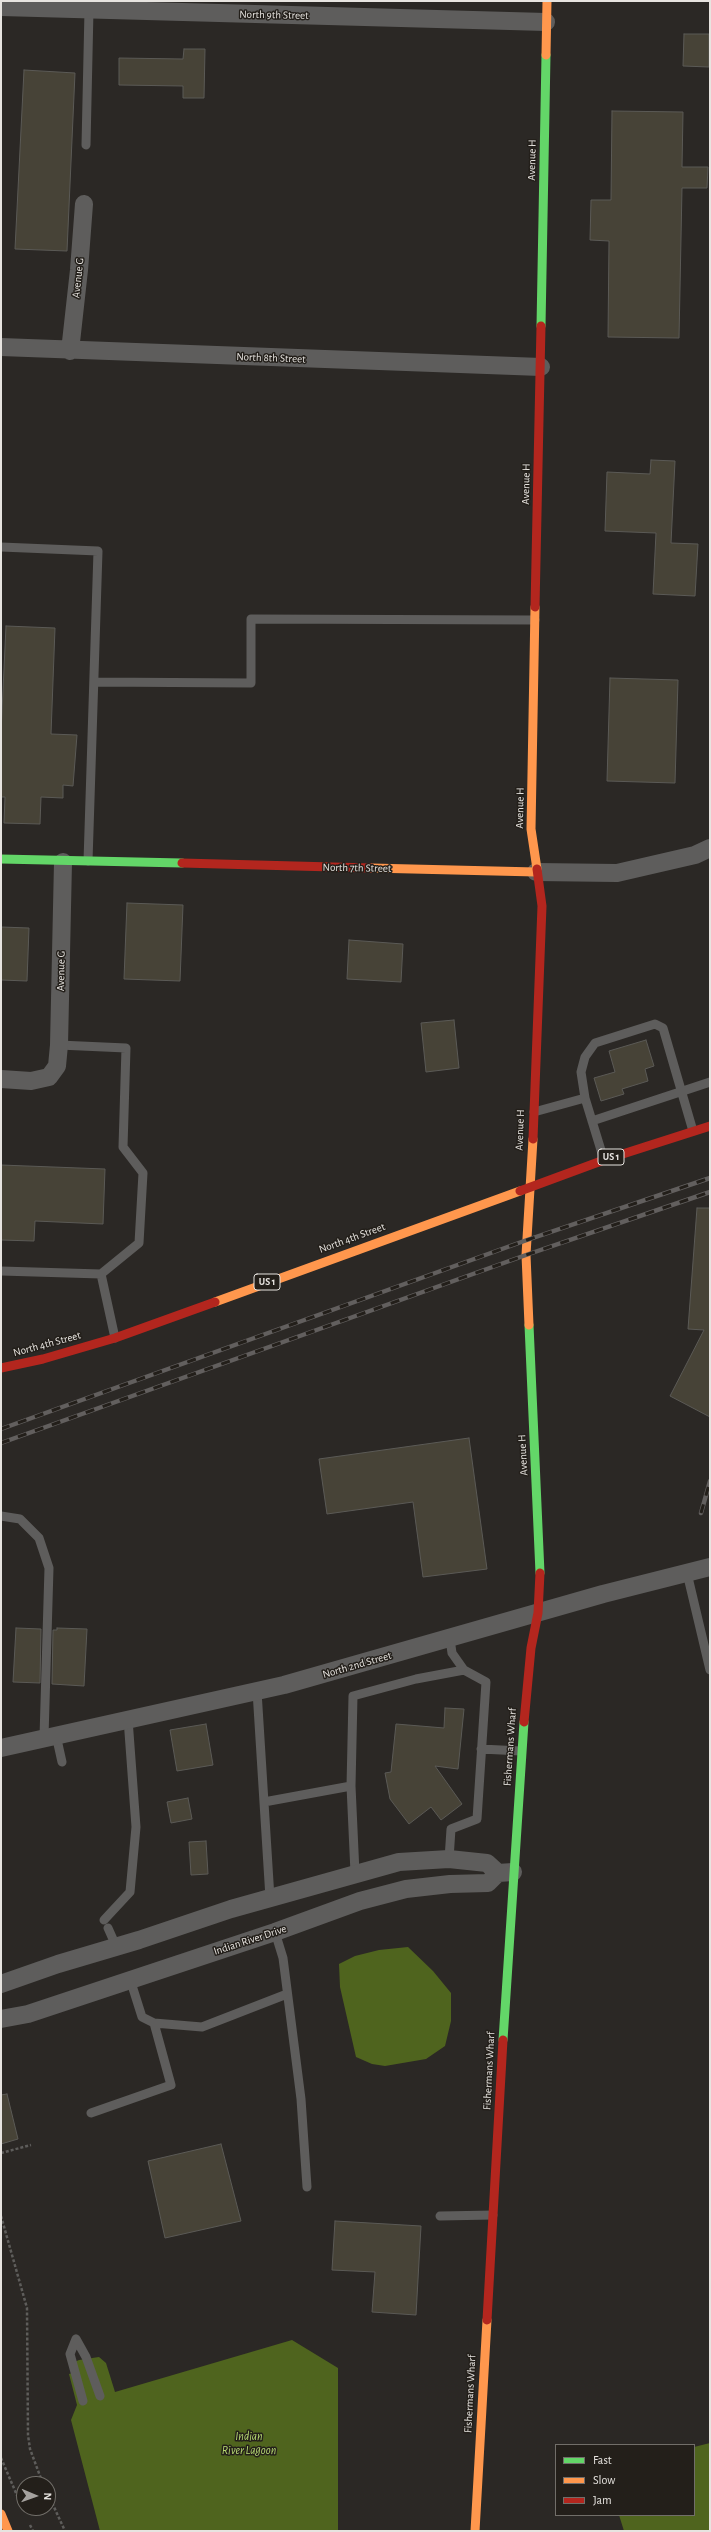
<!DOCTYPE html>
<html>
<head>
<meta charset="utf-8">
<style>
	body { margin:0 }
	#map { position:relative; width:711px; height:2532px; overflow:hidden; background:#2b2825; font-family:"Alegreya Sans",sans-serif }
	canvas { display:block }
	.frame { position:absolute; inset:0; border:2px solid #e7e4e0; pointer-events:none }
	.legend { position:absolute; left:555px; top:2444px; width:140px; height:72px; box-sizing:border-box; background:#231f1a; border:1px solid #716e69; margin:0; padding:5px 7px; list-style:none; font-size:12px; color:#e7e4e0 }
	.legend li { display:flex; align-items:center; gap:8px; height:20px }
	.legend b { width:20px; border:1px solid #716e69 }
	.north { position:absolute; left:16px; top:2476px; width:40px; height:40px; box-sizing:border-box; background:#231f1a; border:1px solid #716e69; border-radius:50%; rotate:92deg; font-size:11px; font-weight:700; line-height:16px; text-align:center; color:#e7e4e0 }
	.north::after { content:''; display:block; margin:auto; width:14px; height:18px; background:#a5a29f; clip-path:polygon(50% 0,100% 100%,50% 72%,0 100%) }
</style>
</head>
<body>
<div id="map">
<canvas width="711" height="2532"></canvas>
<div class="frame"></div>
<ul class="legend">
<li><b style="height:5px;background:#63d668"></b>Fast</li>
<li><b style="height:5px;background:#ff974d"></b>Slow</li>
<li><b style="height:5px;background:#b3261e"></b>Jam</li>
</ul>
<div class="north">N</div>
</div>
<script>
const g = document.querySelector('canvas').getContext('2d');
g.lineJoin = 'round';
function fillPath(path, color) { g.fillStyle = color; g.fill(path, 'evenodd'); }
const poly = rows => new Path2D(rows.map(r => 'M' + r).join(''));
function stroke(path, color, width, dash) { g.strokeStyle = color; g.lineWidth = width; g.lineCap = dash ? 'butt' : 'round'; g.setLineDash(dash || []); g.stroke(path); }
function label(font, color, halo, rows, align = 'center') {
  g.font = font + ' "Alegreya Sans",sans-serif'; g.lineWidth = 3; g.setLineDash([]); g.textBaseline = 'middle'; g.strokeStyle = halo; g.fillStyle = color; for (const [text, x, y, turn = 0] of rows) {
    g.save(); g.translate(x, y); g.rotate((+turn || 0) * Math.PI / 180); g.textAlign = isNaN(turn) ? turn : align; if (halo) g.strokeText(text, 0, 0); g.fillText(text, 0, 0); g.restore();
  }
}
fillPath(poly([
	[408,1947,433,1971,451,1993,451,2021,445,2046,426,2059,385,2066,372,2064,356,2057,340,1987,339,1964,355,1956,379,1950],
	[292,2340,338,2368,338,2531,100,2531,71,2420,77,2405,69,2374,73,2373,70,2364,79,2360,99,2357,106,2363,115,2392],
	[710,2443,710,2531,624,2531,619,2515,694,2515,694,2447]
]), '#4f641e');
const building = poly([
	[684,34,709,34,709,67,683,66,684,34],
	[184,49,205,49,204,98,183,98,183,86,119,85,119,58,183,59,184,49],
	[24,70,75,73,67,251,15,249,24,70],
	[612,111,683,112,682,167,708,167,707,188,682,188,679,338,608,337,609,241,590,240,591,200,611,200,612,111],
	[651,460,675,461,671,543,698,544,695,596,653,594,656,533,605,531,607,472,650,474,651,460],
	[6,626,55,628,51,734,77,735,73,786,63,785,63,798,41,797,40,824,4,823,5,797,1,797,1,733,6,626],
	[610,678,678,680,675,783,607,781,610,678],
	[127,903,183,905,180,981,124,979,127,903],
	[1,927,29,928,27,981,1,980,1,927],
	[349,940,403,944,401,982,347,979,349,940],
	[454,1020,459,1068,426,1072,421,1023,454,1020],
	[646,1040,654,1066,645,1069,648,1081,622,1089,624,1094,601,1101,594,1078,615,1072,609,1051,646,1040],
	[1,1165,105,1169,103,1224,35,1221,34,1241,1,1240,1,1165],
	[697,1208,710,1208,710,1417,670,1396,704,1330,688,1329,697,1208],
	[469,1438,487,1569,423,1577,413,1502,327,1514,319,1459,469,1438],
	[16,1628,41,1629,40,1683,13,1682,16,1628],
	[57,1628,87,1629,84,1686,52,1684,53,1630,57,1630,57,1628],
	[445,1708,464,1709,458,1769,435,1766,462,1804,441,1820,431,1807,409,1824,390,1799,385,1773,391,1772,396,1724,444,1728,445,1708],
	[206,1724,213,1765,177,1771,170,1730,206,1724],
	[188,1798,192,1819,171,1823,167,1802,188,1798],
	[206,1841,208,1874,191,1875,189,1842,206,1841],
	[7,2094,18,2139,1,2144,1,2095,7,2094],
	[221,2144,241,2221,165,2238,148,2161,221,2144],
	[335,2221,421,2226,416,2315,372,2312,375,2272,332,2270,335,2221]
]);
fillPath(building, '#474337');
stroke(building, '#5b5a56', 1);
stroke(poly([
	[1,2153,31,2145],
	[1,2216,27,2308,28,2435,30,2449,43,2484],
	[1,2458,19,2500],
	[48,2494,65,2531],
	[30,2525,33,2531]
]), '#5e5d5b', 2.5, [3, 2]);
stroke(poly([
	[86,145,89,10],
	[1,547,98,551,88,861],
	[94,682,251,683,251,619,535,620],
	[59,1045,126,1048,123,1147,143,1173,139,1243,101,1274],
	[585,1098,604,1160],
	[534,1112,585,1098,581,1072,585,1057,595,1043,655,1024,663,1028,693,1131],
	[592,1121,710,1082],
	[1,1271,101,1274,115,1338],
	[1,1516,20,1519,39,1538,49,1568,44,1737],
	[687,1573,710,1670],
	[257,1691,270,1898],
	[56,1735,62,1762],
	[481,1749,521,1751],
	[264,1802,351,1786],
	[449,1859,451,1829,477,1819,486,1682,464,1670,452,1653,450,1639],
	[355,1873,351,1786,353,1696,416,1679,464,1670],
	[104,1920,130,1892,136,1827,128,1719],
	[108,1928,116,1946],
	[275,1932,283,1958,301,2099,307,2187],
	[130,1979,142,2017,154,2023,202,2027,287,1994],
	[91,2113,171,2085,154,2023],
	[440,2216,493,2215],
	[76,2339,70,2354,83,2401],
	[76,2339,86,2357,100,2396]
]), '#5e5d5c', 9);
stroke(poly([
	[1,7,546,22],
	[1,347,541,367],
	[70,351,79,270,84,204],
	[536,872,617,873,695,855,710,848],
	[1,1079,31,1081,49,1077,57,1066,59,1045,63,862],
	[1,1748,284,1685,603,1594,710,1567],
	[1,1984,58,1964,139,1940,231,1909,399,1862,449,1859,487,1863,498,1873],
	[1,2019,28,2014,275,1932,360,1901,406,1889,450,1884,488,1883,498,1873,513,1872]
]), '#5e5d5c', 18);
stroke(poly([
	[541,326,546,55],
	[1,859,182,863],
	[529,1325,540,1573],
	[503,2040,524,1722]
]), '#63d668', 9);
stroke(poly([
	[546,55,547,1],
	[535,607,531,829,537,869],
	[371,868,536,872],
	[215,1302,520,1191],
	[529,1325,526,1255,533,1139],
	[1,2514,8,2531],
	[475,2531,487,2320]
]), '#ff974d', 9);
stroke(poly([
	[535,607,541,326],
	[182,863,371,868],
	[533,1139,542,906,537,869],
	[520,1191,604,1160,710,1126],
	[1,1368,43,1359,115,1338,215,1302],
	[524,1722,531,1648,538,1613,540,1573],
	[487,2320,503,2040]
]), '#b3261e', 9);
const rail = poly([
	[1,1429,527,1240,710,1178],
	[1,1443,526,1255,710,1192],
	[701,1513,710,1481]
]);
stroke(rail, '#625f5e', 4.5);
stroke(rail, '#231f1a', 3, [9]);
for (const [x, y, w] of [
	[611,1157,26],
	[267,1282,26]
]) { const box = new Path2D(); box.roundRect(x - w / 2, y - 8, w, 16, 3); g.fillStyle = '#231f1a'; g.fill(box); stroke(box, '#e7e4e0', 1); }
label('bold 10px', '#e7e4e0', null, [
	["US 1",611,1157],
	["US 1",267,1282]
]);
label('11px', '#e7e4e0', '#231f1a', [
	["North 9th Street",274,15,1],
	["Avenue H",532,160,-89],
	["Avenue G",78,278,-84],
	["North 8th Street",271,358,2],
	["Avenue H",526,484,-89],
	["Avenue H",520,808,-89],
	["North 7th Street",357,868,1],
	["Avenue G",61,971,-89],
	["Avenue H",520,1130,-88],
	["North 4th Street",352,1238,-20],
	["North 4th Street",47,1344,-15],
	["Avenue H",523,1455,-93],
	["North 2nd Street",357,1665,-16],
	["Fishermans Wharf",510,1747,-86],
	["Indian River Drive",250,1940,-18],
	["Fishermans Wharf",489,2071,-87],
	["Fishermans Wharf",470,2394,-87]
]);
label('italic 12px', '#b7da73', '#231f1a', [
	["Indian",249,2436],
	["River Lagoon",249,2450]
]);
</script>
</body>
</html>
